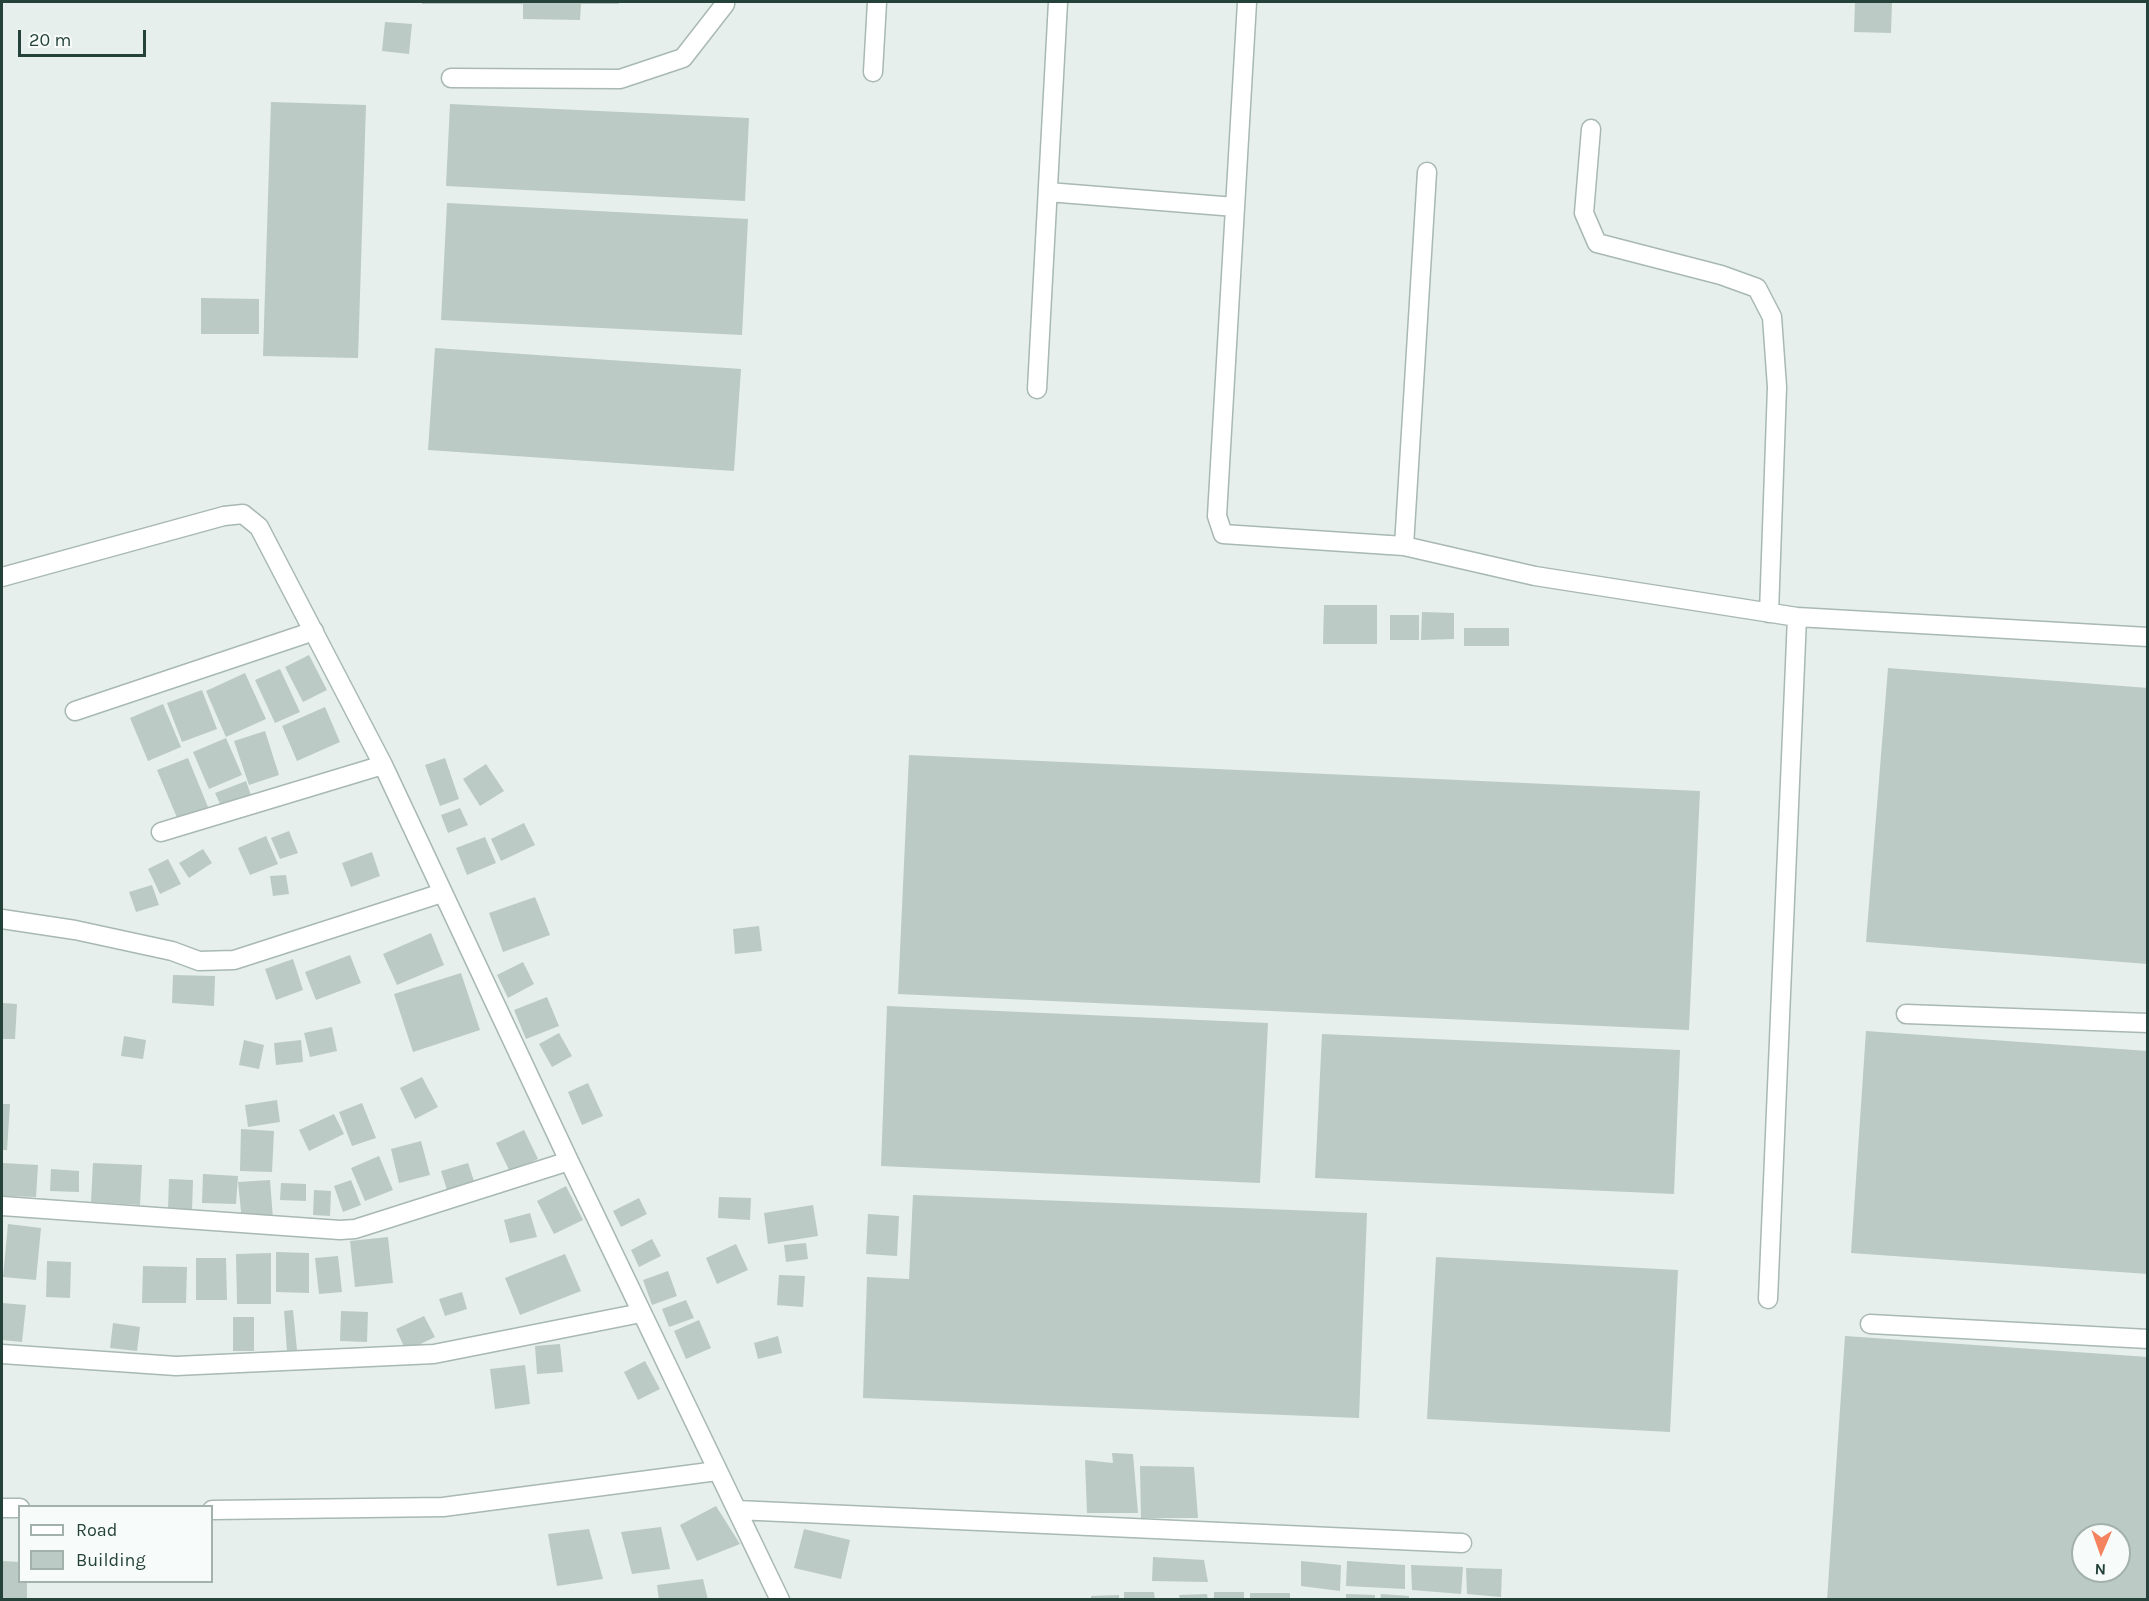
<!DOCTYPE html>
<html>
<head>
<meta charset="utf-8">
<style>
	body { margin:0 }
	#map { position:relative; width:2149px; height:1601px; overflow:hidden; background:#e6efeb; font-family:Karla,sans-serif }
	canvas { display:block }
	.frame { position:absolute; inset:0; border:3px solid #24423a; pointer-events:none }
	.legend { position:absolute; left:18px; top:1505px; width:195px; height:78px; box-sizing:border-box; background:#f7fbf9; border:2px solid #a3b1ad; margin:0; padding:8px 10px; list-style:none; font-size:18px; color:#24423a }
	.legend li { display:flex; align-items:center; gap:12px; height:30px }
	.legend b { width:30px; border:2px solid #a3b1ad }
	.north { position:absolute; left:2071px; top:1523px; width:60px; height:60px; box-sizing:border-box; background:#f7fbf9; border:2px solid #a3b1ad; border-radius:50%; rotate:182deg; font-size:16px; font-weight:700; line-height:24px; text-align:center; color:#24423a }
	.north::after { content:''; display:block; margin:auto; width:21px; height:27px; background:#f4845f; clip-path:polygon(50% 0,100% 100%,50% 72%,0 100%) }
	.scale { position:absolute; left:18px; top:30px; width:128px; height:27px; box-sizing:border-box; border:3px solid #24423a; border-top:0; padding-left:8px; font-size:18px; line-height:21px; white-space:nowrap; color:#24423a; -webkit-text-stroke:4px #f7fbf9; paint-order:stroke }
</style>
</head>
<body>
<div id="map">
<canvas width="2149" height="1601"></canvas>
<div class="frame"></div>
<ul class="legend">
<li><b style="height:8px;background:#fff"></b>Road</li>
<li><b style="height:16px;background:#bbcac4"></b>Building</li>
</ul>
<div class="north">N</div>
<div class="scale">20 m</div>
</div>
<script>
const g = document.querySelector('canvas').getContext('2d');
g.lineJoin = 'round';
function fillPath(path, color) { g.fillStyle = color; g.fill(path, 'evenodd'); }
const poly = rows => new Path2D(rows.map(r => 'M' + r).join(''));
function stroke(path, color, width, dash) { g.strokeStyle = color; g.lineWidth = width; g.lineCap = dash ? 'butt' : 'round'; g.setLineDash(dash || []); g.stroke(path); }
fillPath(poly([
	[422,2,619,2,619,4,581,4,580,20,523,19,523,4,422,4],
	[1855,2,1892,2,1891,33,1854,32],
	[385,22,412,24,409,54,382,51],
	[271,102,366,105,358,358,263,356],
	[450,104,749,118,745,201,446,186],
	[447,203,748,219,742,335,441,320],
	[201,298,259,299,259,334,201,334],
	[435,348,741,369,734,471,428,450],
	[1324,605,1377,605,1377,644,1323,644],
	[1422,612,1454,613,1454,639,1421,640],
	[1390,615,1419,615,1419,640,1390,640],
	[1464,628,1509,628,1509,646,1464,646],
	[309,655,327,690,303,702,285,667],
	[1888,668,2148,688,2148,964,1866,942],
	[280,669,300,712,275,723,255,680],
	[245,673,266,719,226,737,206,691],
	[202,690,217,729,182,742,167,703],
	[163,704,181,747,148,761,130,718],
	[325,707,340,742,297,761,282,726],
	[265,731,279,775,249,785,234,741],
	[226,738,242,775,209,789,193,752],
	[909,755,1700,791,1689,1030,898,994],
	[188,758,208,807,178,820,157,770],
	[445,758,459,799,440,806,425,765],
	[486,764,504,791,480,806,463,779],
	[246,781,252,798,222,808,215,793],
	[460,808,468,825,448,833,441,815],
	[524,823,535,845,501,861,491,839],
	[289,831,298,853,280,859,271,838],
	[266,836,278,864,250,875,238,848],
	[485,837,496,863,467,875,456,848],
	[203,849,212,863,189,878,179,863],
	[372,852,380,876,351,887,342,863],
	[168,859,181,884,160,894,148,869],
	[286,875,289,894,273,896,270,876],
	[152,885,159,905,136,912,129,892],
	[535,897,550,935,503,952,489,913],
	[759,926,762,951,735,954,733,929],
	[431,933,444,965,397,985,383,954],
	[350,955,361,983,316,1000,305,972],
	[293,959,303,990,276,1000,265,969],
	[523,962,534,984,508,998,497,975],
	[461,973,480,1030,413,1052,394,994],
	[173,975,215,976,214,1006,172,1003],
	[547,997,559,1026,526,1039,514,1010],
	[2,1003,17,1004,15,1039,2,1039],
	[887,1006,1268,1023,1260,1183,881,1166],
	[332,1027,337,1051,310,1057,304,1033],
	[1866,1031,2148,1051,2148,1274,1851,1253],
	[559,1033,572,1056,552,1067,539,1044],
	[1322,1034,1680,1050,1674,1194,1315,1178],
	[124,1036,146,1040,143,1059,121,1056],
	[244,1040,264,1045,259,1069,239,1065],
	[301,1040,303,1062,276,1065,274,1043],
	[422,1077,438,1107,415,1119,400,1088],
	[588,1083,603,1116,582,1125,568,1092],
	[277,1100,280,1122,248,1127,245,1105],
	[362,1103,376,1138,352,1146,339,1112],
	[2,1104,10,1104,7,1150,2,1150],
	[334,1114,344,1134,309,1151,299,1130],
	[241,1129,274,1131,272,1172,240,1171],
	[524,1130,538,1159,510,1172,496,1143],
	[421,1141,430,1175,399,1183,391,1149],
	[379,1156,393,1190,365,1201,351,1168],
	[2,1163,38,1165,36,1197,2,1196],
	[93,1163,142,1165,140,1205,91,1202],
	[468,1163,474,1181,447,1190,441,1171],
	[51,1169,79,1171,79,1192,50,1191],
	[203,1174,238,1176,236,1204,202,1203],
	[169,1179,193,1180,192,1211,168,1210],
	[270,1180,273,1219,242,1221,238,1182],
	[351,1180,361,1205,343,1212,334,1186],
	[281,1183,306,1184,306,1201,280,1200],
	[566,1186,583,1220,554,1234,537,1201],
	[314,1190,331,1191,330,1216,313,1215],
	[913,1195,1367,1213,1359,1418,863,1398,867,1277,909,1279],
	[719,1197,751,1198,750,1220,718,1218],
	[639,1198,647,1214,621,1227,613,1211],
	[813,1205,818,1236,768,1244,764,1213],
	[530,1213,537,1237,510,1243,504,1220],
	[868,1214,899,1216,897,1256,866,1254],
	[8,1224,41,1228,36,1280,3,1277],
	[388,1237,393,1283,355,1287,350,1241],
	[652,1239,661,1256,639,1267,631,1250],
	[806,1243,808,1259,786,1262,784,1245],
	[736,1244,748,1270,717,1284,706,1258],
	[276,1252,309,1253,309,1293,276,1292],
	[271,1253,271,1304,237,1304,236,1254],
	[565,1254,581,1291,520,1315,505,1278],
	[338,1256,342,1292,319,1294,315,1258],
	[1436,1257,1678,1270,1670,1432,1427,1419],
	[196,1258,226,1258,227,1300,196,1300],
	[47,1261,71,1262,70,1298,46,1297],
	[143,1266,187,1267,186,1303,142,1303],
	[668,1271,677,1296,652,1305,643,1280],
	[779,1275,805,1276,803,1307,777,1305],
	[462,1292,467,1309,445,1316,439,1299],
	[686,1300,694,1318,669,1327,662,1309],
	[2,1303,26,1305,22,1342,2,1340],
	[293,1310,297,1350,287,1351,284,1311],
	[341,1311,368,1312,367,1342,340,1341],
	[424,1316,435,1337,406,1351,396,1329],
	[233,1317,254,1317,254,1351,233,1351],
	[699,1320,711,1348,686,1359,674,1331],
	[113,1323,140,1327,137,1351,110,1348],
	[778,1336,782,1353,758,1359,754,1343],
	[1845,1336,2148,1357,2148,1600,1827,1600],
	[2083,1535,2119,1535,2119,1571,2083,1571],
	[560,1344,563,1372,537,1374,535,1346],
	[645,1361,660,1389,638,1400,624,1372],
	[525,1365,530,1404,495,1409,490,1369],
	[1112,1453,1133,1454,1138,1513,1087,1513,1085,1460,1113,1463],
	[1140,1466,1194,1467,1198,1518,1141,1518],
	[716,1506,740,1544,697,1561,680,1525],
	[661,1527,670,1569,632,1574,621,1532],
	[589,1529,603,1579,557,1586,548,1534],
	[804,1529,850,1540,841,1579,794,1568],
	[1153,1557,1204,1560,1208,1582,1152,1581],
	[2,1561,20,1562,20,1582,27,1582,27,1600,2,1600],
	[1301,1561,1341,1565,1340,1591,1301,1586],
	[1347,1561,1405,1565,1405,1589,1346,1586],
	[1411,1565,1463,1567,1461,1594,1412,1590],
	[1466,1568,1502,1569,1501,1597,1467,1594],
	[703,1579,708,1600,659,1600,657,1585],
	[1124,1592,1154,1592,1155,1600,1124,1600],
	[1214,1592,1244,1592,1244,1600,1214,1600],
	[1250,1593,1290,1593,1290,1600,1250,1600],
	[1207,1594,1208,1600,1180,1600,1179,1595],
	[1346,1594,1375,1595,1375,1600,1346,1600],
	[1381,1594,1409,1596,1409,1600,1380,1600],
	[1119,1595,1119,1600,1091,1600,1091,1596]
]), '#bbcac4');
const minor = poly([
	[1247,2,1217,516,1223,534,1404,546,1535,576,1797,617,2148,637],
	[873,72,877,2],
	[451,78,620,79,683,58,725,4,725,2],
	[1591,129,1584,213,1597,243,1721,275,1757,288,1772,317,1777,387,1769,613],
	[1048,192,1235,207],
	[1037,389,1058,2],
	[1404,546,1427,172],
	[2,577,224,516,243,514,259,527,383,765,569,1161,780,1600],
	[75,711,314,631],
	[161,832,383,765],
	[2,919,75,930,172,951,199,961,234,960,442,893],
	[1906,1014,2148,1023],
	[2,1206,340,1230,355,1229,569,1161],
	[1768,1299,1797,617],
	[1870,1324,2148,1339],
	[2,1354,176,1366,434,1354,641,1313],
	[2,1508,20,1508],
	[212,1510,443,1507,717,1471],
	[737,1510,1462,1543]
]);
stroke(minor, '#a8b8b2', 21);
stroke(minor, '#fff', 18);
</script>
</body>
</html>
